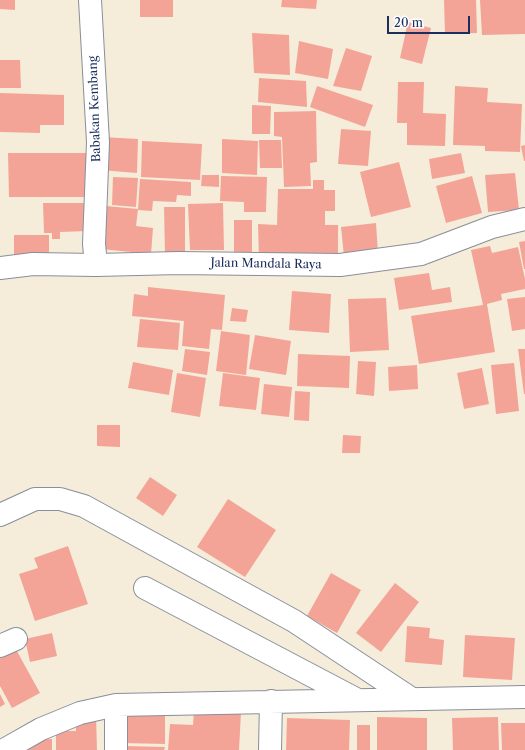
<!DOCTYPE html>
<html>
<head>
<meta charset="utf-8">
<style>
	body { margin:0 }
	#map { position:relative; width:525px; height:750px; overflow:hidden; background:#f5edda; font-family:"Libre Caslon Text",serif }
	canvas { display:block }
	.scale { position:absolute; left:387px; top:16px; width:83px; height:18px; box-sizing:border-box; border:2px solid #1b2f5e; border-top:0; padding-left:5px; font-size:12px; line-height:14px; white-space:nowrap; color:#1b2f5e; -webkit-text-stroke:3px #fff; paint-order:stroke }
</style>
</head>
<body>
<div id="map">
<canvas width="525" height="750"></canvas>
<div class="scale">20 m</div>
</div>
<script>
const g = document.querySelector('canvas').getContext('2d');
g.lineJoin = 'round';
function fillPath(path, color) { g.fillStyle = color; g.fill(path, 'evenodd'); }
const poly = rows => new Path2D(rows.map(r => 'M' + r).join(''));
function stroke(path, color, width, dash) { g.strokeStyle = color; g.lineWidth = width; g.lineCap = dash ? 'butt' : 'round'; g.setLineDash(dash || []); g.stroke(path); }
function label(font, color, halo, rows, align = 'center') {
  g.font = font + ' "Libre Caslon Text",serif'; g.lineWidth = 3.5; g.setLineDash([]); g.textBaseline = 'middle'; g.strokeStyle = halo; g.fillStyle = color; for (const [text, x, y, turn = 0] of rows) {
    g.save(); g.translate(x, y); g.rotate((+turn || 0) * Math.PI / 180); g.textAlign = isNaN(turn) ? turn : align; if (halo) g.strokeText(text, 0, 0); g.fillText(text, 0, 0); g.restore();
  }
}
fillPath(poly([
	[0,0,15,0,15,10,0,9],
	[140,0,173,0,173,17,140,17],
	[282,0,317,0,316,9,281,7],
	[444,0,476,0,477,33,445,34],
	[480,0,525,0,525,34,482,35],
	[408,22,431,28,422,64,400,58],
	[252,33,289,35,290,75,254,73],
	[299,41,333,49,328,79,295,73],
	[346,48,372,56,361,91,333,86],
	[0,60,20,60,21,88,0,88],
	[259,78,306,81,307,107,258,102],
	[398,82,424,82,423,113,446,114,445,146,407,145,407,123,397,123],
	[317,86,373,105,365,127,310,107],
	[455,86,488,88,487,102,522,104,520,152,485,151,485,146,453,145],
	[0,93,64,95,64,125,40,125,40,133,0,132],
	[252,105,271,106,270,134,252,134],
	[316,111,317,162,310,163,311,186,284,187,282,137,274,136,274,112],
	[341,129,371,131,368,166,338,164],
	[102,137,138,139,137,173,100,170],
	[222,139,258,141,257,175,222,173],
	[259,140,281,140,282,168,260,168],
	[142,141,202,144,200,180,141,177],
	[525,145,525,161,524,161,521,146],
	[8,153,86,153,87,197,9,197],
	[461,153,465,173,432,179,429,159],
	[399,162,411,207,371,217,360,172],
	[515,173,519,210,488,212,485,175],
	[202,175,219,175,219,187,201,186],
	[221,176,267,177,266,212,244,212,244,202,220,201],
	[472,176,482,213,446,223,436,186],
	[113,177,138,178,136,207,112,205],
	[140,179,191,182,191,196,177,195,176,202,153,201,152,211,138,210],
	[313,180,324,180,324,190,335,190,335,211,325,211,325,225,338,225,338,262,259,262,258,224,277,225,278,189,313,189],
	[43,203,86,203,87,231,60,232,60,239,52,239,52,233,44,233],
	[223,203,224,250,190,250,188,204],
	[106,206,138,209,136,226,153,228,151,254,101,249],
	[164,207,185,207,185,254,165,254],
	[234,220,252,220,252,257,234,257],
	[376,223,378,253,344,256,341,227],
	[14,235,49,235,49,256,14,256],
	[525,241,525,269,524,269,519,242],
	[490,246,492,253,518,247,525,279,525,289,501,294,502,300,487,304,495,352,419,364,411,316,483,305,471,250],
	[429,273,432,290,450,287,452,302,399,310,394,278],
	[148,287,225,295,222,330,211,329,209,349,182,346,184,321,132,316,134,294,148,296],
	[292,291,331,294,329,333,289,330],
	[525,297,525,329,512,331,507,299],
	[386,298,389,350,350,352,348,299],
	[232,308,248,310,246,322,230,321],
	[140,319,180,323,178,350,137,347],
	[221,331,250,335,246,375,216,371],
	[255,335,291,341,286,375,249,369],
	[185,349,210,352,207,375,182,371],
	[518,349,525,349,525,394,524,394],
	[298,354,350,356,349,388,297,386],
	[358,361,376,362,374,396,356,394],
	[133,362,173,370,169,395,128,388],
	[514,363,519,411,496,414,491,365],
	[417,365,418,389,389,391,388,367],
	[482,368,489,404,464,409,457,373],
	[177,373,206,378,200,417,171,412],
	[223,373,260,378,256,410,219,406],
	[264,384,292,387,289,417,261,414],
	[295,391,310,392,309,421,294,420],
	[97,425,120,425,120,447,97,446],
	[343,435,361,436,360,453,342,453],
	[150,477,177,495,163,516,136,498],
	[228,499,276,530,245,577,197,547],
	[68,546,88,604,35,621,19,574,38,568,34,558],
	[331,573,361,590,337,633,307,616],
	[395,583,419,602,381,652,356,633],
	[407,626,430,628,429,638,444,640,442,665,405,662],
	[52,633,57,656,30,662,25,639],
	[465,635,515,638,512,680,463,677],
	[13,644,40,693,12,708,0,686,0,651],
	[0,694,5,704,0,707],
	[194,710,241,712,239,750,168,750,170,724,193,725],
	[122,715,165,716,165,744,121,743],
	[76,716,96,716,97,750,56,750,56,731,76,731],
	[377,717,427,718,427,750,377,750],
	[498,717,499,750,453,750,452,718],
	[287,718,350,720,349,750,286,750],
	[501,723,525,723,525,750,502,750],
	[357,725,370,725,370,750,357,750],
	[52,739,52,750,25,750,24,740],
	[125,746,165,747,164,750,125,750]
]), '#f4a497');
const minor = poly([
	[90,0,98,142,94,244,96,265],
	[0,515,35,499,60,499,84,506,294,621,412,699],
	[145,588,356,699],
	[0,646,16,639],
	[4,750,41,729,80,713,116,705,525,697],
	[116,750,116,705],
	[270,750,271,701]
]);
const tertiary = poly([
	[0,268,33,264,96,265,179,263,340,265,421,254,492,227,525,219]
]);
stroke(minor, '#888e9c', 24);
stroke(tertiary, '#888e9c', 24);
stroke(minor, '#fff', 22);
stroke(tertiary, '#fff', 22);
label('12px', '#1b2f5e', '#fff', [
	["Babakan Kembang",95,109,-92],
	["Jalan Mandala Raya",266,264,1]
]);
</script>
</body>
</html>
